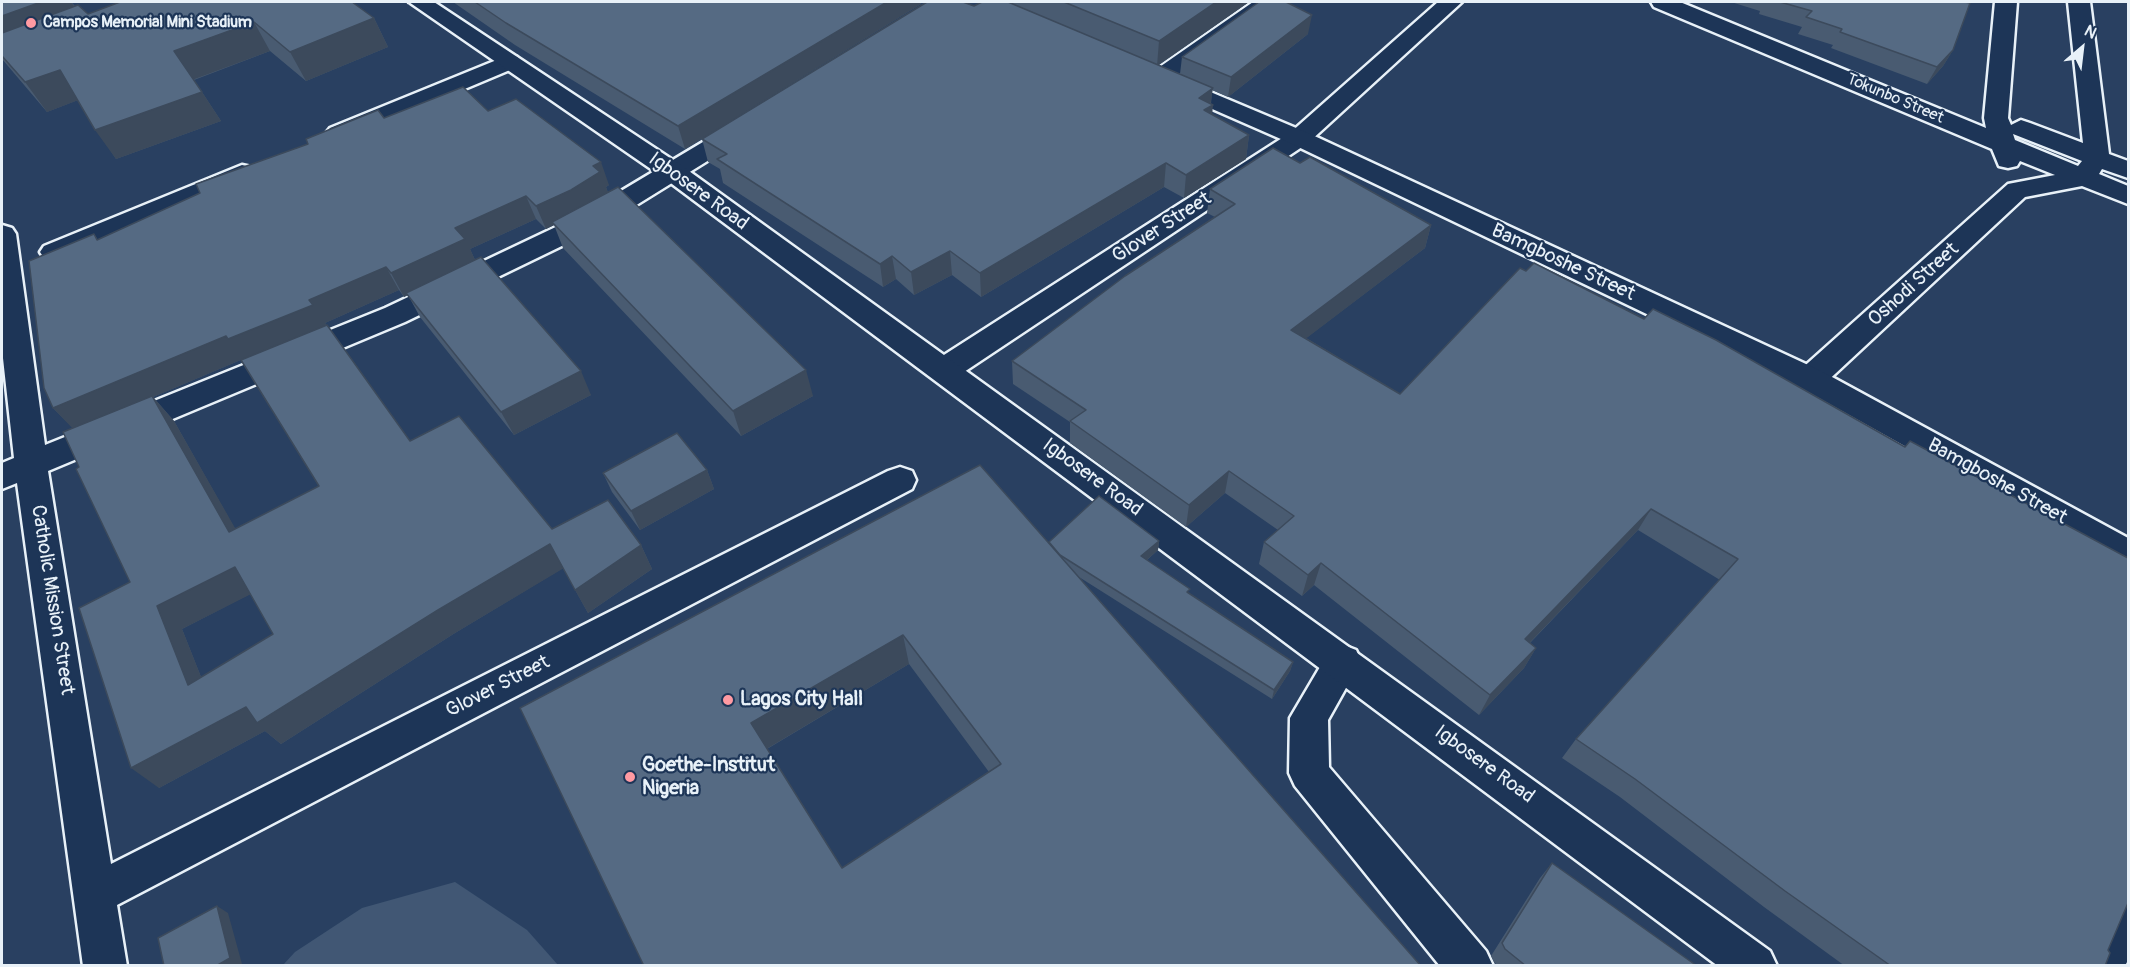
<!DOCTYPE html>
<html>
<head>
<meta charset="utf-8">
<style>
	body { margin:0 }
	#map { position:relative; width:2130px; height:967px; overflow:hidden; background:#294061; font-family:Pangolin,sans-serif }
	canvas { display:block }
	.frame { position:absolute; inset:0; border:3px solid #e8f1f8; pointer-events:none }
	.north { position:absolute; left:2052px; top:18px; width:60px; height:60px; -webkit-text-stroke:4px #1d3557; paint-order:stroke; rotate:28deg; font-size:16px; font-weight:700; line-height:24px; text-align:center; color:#e8f1f8 }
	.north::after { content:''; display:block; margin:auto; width:21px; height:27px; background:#e8f1f8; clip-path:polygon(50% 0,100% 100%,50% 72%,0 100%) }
</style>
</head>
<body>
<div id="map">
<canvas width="2130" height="967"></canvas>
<div class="frame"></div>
<div class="north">N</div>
</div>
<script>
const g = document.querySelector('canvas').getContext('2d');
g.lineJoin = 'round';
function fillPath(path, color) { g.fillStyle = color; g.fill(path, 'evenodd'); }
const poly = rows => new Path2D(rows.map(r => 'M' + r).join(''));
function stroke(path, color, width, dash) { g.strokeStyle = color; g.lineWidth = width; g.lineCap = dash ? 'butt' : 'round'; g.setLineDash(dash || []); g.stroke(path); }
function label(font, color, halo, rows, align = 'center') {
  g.font = font + ' Pangolin,sans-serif'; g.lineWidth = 4.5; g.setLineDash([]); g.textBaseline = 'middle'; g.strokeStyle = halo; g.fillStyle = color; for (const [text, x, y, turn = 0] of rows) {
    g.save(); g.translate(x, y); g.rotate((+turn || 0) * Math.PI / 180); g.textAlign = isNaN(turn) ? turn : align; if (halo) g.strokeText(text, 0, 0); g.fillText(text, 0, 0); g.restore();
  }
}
fillPath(poly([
	[455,882,527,930,558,965,283,965,295,952,362,908]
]), '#415774');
const minor = poly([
	[1253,2,1278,2,1167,83,1151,83,1147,78,1151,73,1253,2],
	[1438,2,1462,2,1308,143,955,378,944,381,933,378,929,370,933,362,1290,133,1438,2],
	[1651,2,1680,2,1986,128,1984,118,1995,2,2017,2,2008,118,2011,125,2021,120,2030,123,2083,143,2068,2,2090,2,2109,154,2128,161,2128,178,2102,169,2099,174,2128,186,2128,204,2082,186,2025,197,1821,387,1810,390,1799,387,1795,379,1799,371,2008,184,2055,175,2020,161,2017,166,2008,168,1999,166,1992,149,1654,7,1651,2],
	[2013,134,2082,161,2078,166,2015,140,2013,134],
	[509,55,517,57,521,62,517,67,348,138,339,141,330,138,326,133,330,128,509,55],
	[742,121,751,124,755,129,751,134,601,227,405,322,48,471,111,864,888,471,900,467,912,471,916,480,912,489,117,905,127,966,83,966,17,483,2,489,2,463,14,458,2,349,2,225,12,228,16,234,45,445,385,308,581,215,733,124,742,121],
	[242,165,251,167,255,173,251,179,64,258,54,261,44,258,40,252,44,246,242,165],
	[1343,645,1356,650,1361,661,1328,720,1329,767,1486,951,1493,966,1440,966,1295,786,1289,773,1290,718,1330,650,1343,645],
	[2128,897,2128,960,2125,966,2079,966,2113,903,2128,897]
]);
const major = poly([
	[409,2,434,2,682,166,1770,951,1777,966,1718,966,664,178,409,2],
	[1170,75,1308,133,1821,371,2128,538,2128,568,2116,564,1799,387,1290,143,1162,87,1158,82,1162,77,1170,75]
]);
stroke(minor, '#e8f1f8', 5);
stroke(major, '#e8f1f8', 5);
fillPath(minor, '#1d3557');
fillPath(major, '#1d3557');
fillPath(poly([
	[2,2,71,2,75,6,88,14,374,18,388,47,306,81,270,51,194,80,221,121,116,159,78,100,47,112,2,59],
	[453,2,921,2,921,4,685,149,515,45],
	[1013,2,1249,2,1159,65,1180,74,1182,57,1308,34,1228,97,1212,90,1211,104,1212,115,1249,135,1246,159,1184,198,1164,187,981,297,952,275,914,295,896,279,883,287,723,183,720,169,708,162,702,139,974,6,1013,4],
	[1731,2,1965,2,1953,50,1943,66,1927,84,1831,48,1833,45,1798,34,1802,27,1759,14,1760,11],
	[488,111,609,185,606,187,608,193,813,396,741,436,563,248,554,225,546,229,536,219,470,249,475,260,591,395,514,435,420,317,408,295,404,297,399,290,325,323,410,441,552,529,641,545,652,569,588,613,563,568,455,633,281,744,265,731,159,788,130,582,79,467,73,428,53,408,94,234,98,240,384,118],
	[243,359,319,486,235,529,174,421,153,397],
	[250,594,273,634,201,677,182,629],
	[1300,163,1431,225,1425,248,1306,338,1400,394,1520,268,2108,950,2105,966,1845,966,1764,907,1620,797,1562,758,1576,739,1720,580,1638,530,1530,643,1536,648,1524,668,1479,715,1314,585,1302,596,1259,564,1264,542,1278,530,1225,493,1186,527,1070,443,1070,422,1013,384,1012,361,1215,217,1207,213,1210,189],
	[707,470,714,489,640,530,612,492,603,473],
	[1159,541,1158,550,1147,560,1189,594,1293,662,1290,671,1272,699,1079,577,1421,966,644,966,520,708,1049,542],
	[909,664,989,772,842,868,767,749],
	[1552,863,1697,966,1498,966,1494,962,1491,956,1540,878]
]), '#495b71');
fillPath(poly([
	[41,2,71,2,83,19,2,51,2,16],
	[887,2,921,2,921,4,685,149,678,126],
	[1216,2,1249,2,1157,66,1159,41],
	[1312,15,1308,34,1228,97,1231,77],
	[374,18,388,47,306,81,290,52],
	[254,22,270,51,192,80,174,51],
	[1953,50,1943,66,1927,84,1937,67],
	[60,70,81,99,47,112,25,82],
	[1213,88,1210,107,1213,105,1211,128,1199,98],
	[202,92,221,121,116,159,95,130],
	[1249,135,1246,159,1184,198,1186,175],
	[601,162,609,185,606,187,609,195,552,222,554,225,546,229,536,206,593,166],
	[1166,163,1164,187,981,297,980,273],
	[526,196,536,219,470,249,476,262,404,297,391,273,455,228],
	[1431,225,1425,248,1287,353,1291,330],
	[950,251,952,275,914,295,911,272],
	[892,256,896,279,883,287,880,264],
	[386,267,399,290,325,323,328,328,243,359,153,397,174,421,251,556,75,431,53,408],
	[806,370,813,396,741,436,733,411],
	[581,371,591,395,514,435,501,412],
	[707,470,714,489,640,530,631,511],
	[1229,471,1225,493,1186,527,1189,505],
	[1651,509,1638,530,1513,660,1525,639],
	[1159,541,1158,550,1140,566,1141,556],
	[550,544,564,568,455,633,281,744,265,731,159,788,131,768,246,707,438,610],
	[641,545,652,569,588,613,575,590],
	[1321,563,1314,585,1302,596,1308,575],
	[235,567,257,591,182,629,213,707,188,685,157,606],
	[903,635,909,664,763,751,751,723],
	[1536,648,1524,668,1479,715,1490,695],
	[1293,662,1290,671,1272,699,1274,690],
	[217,906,228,913,242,964,239,966,216,966]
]), '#3c4a5c');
const building = poly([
	[2,2,41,2,2,16,2,2],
	[120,2,352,2,374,18,290,52,254,22,174,51,202,92,95,130,60,70,25,82,2,56,2,33,78,5,88,14,120,2],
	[475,2,887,2,678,126,506,23,475,2],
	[927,2,963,2,974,6,982,2,1008,2,1213,88,1199,98,1213,105,1204,110,1249,135,1186,175,1166,163,980,273,950,251,911,272,892,256,880,264,717,159,727,154,702,139,927,2],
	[1064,2,1216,2,1159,41,1064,2],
	[1259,2,1286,2,1312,15,1231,77,1182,57,1259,2],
	[1780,2,1965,2,1970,3,1953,50,1937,67,1840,32,1842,29,1806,17,1812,11,1780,2],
	[463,87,488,111,516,99,601,162,593,166,600,172,571,190,536,206,526,196,455,228,465,239,391,273,386,267,309,300,313,305,228,339,226,336,53,408,44,388,29,261,94,234,97,240,200,193,196,184,308,144,306,139,378,110,384,118,463,87],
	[1273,148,1300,163,1310,157,1431,225,1291,330,1400,394,1520,268,1526,271,1534,263,1644,319,1653,309,1716,340,1905,447,1910,441,2128,558,2128,903,2108,950,2110,953,2105,966,1891,966,1785,891,1635,779,1576,739,1738,559,1651,509,1525,639,1536,648,1490,695,1321,563,1308,575,1264,542,1294,516,1229,471,1189,505,1070,421,1086,410,1012,361,1125,276,1235,204,1210,189,1273,148],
	[618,187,806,370,733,411,552,222,618,187],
	[481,257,581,371,501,412,406,293,481,257],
	[327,325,410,441,459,416,552,529,608,500,641,545,575,590,550,544,438,610,257,723,246,707,131,768,79,608,130,582,76,469,79,467,63,432,152,396,229,532,319,486,241,360,327,325],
	[235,567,273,634,188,685,157,606,235,567],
	[677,433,707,470,631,511,603,473,677,433],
	[980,465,1421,966,644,966,520,708,980,465],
	[903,635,1001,764,842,868,751,723,903,635],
	[1099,496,1159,541,1141,556,1190,589,1187,592,1293,662,1274,690,1060,555,1049,542,1099,496],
	[1552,863,1697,966,1526,966,1505,949,1502,943,1552,863],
	[217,906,230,958,216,966,164,966,158,938,217,906]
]);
fillPath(building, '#556a83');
stroke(building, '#3c4a5c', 1.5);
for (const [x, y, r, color] of [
	[31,23,6,"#ff9aa2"],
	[728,700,6,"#ff9aa2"],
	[630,777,6,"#ff9aa2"]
]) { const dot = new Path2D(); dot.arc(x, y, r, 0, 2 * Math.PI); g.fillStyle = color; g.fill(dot); stroke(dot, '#1d3557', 2); }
label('bold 16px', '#e8f1f8', '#1d3557', [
	["Campos Memorial Mini Stadium",43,23]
], 'left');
label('16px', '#e8f1f8', '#1d3557', [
	["Tokunbo Street",1895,99,23]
]);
label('20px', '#e8f1f8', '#1d3557', [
	["Igbosere Road",698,192,36],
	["Glover Street",1162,228,-33],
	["Bamgboshe Street",1563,263,25],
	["Oshodi Street",1914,285,-42],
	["Igbosere Road",1092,478,36],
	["Bamgboshe Street",1997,482,29],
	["Catholic Mission Street",52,600,81],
	["Glover Street",498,687,-27],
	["Igbosere Road",1484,765,36]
]);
label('bold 20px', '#e8f1f8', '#1d3557', [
	["Lagos City Hall",740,700],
	["Goethe-Institut",642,766],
	["Nigeria",642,789]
], 'left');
</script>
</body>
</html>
